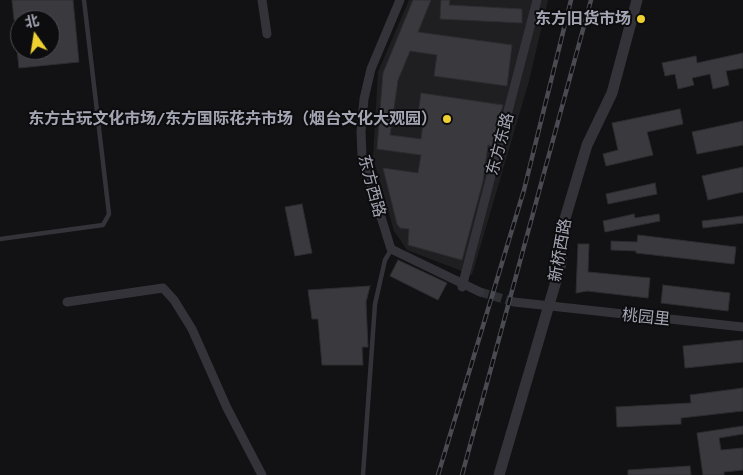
<!DOCTYPE html>
<html>
<head>
<meta charset="utf-8">
<style>
	body { margin:0 }
	#map { position:relative; width:743px; height:475px; overflow:hidden; background:#121214; font-family:"Exo 2","Noto Sans SC",sans-serif }
	canvas { display:block }
	.north { position:absolute; left:10px; top:10px; width:50px; height:50px; box-sizing:border-box; background:#0d0d0f; border:1px solid #494a51; border-radius:50%; rotate:347deg; font-size:14px; font-weight:700; line-height:20px; text-align:center; color:#a4a6b4 }
	.north::after { content:''; display:block; margin:auto; width:18px; height:22px; background:#eed130; clip-path:polygon(50% 0,100% 100%,50% 72%,0 100%) }
</style>
</head>
<body>
<div id="map">
<canvas width="743" height="475"></canvas>
<div class="north">北</div>
</div>
<script>
const g = document.querySelector('canvas').getContext('2d');
g.lineJoin = 'round';
function fillPath(path, color) { g.fillStyle = color; g.fill(path, 'evenodd'); }
const poly = rows => new Path2D(rows.map(r => 'M' + r).join(''));
function stroke(path, color, width, dash) { g.strokeStyle = color; g.lineWidth = width; g.lineCap = dash ? 'butt' : 'round'; g.setLineDash(dash || []); g.stroke(path); }
function label(font, color, halo, rows, align = 'center') {
  g.font = font + ' "Exo 2","Noto Sans SC",sans-serif'; g.lineWidth = 4; g.setLineDash([]); g.textBaseline = 'middle'; g.strokeStyle = halo; g.fillStyle = color; for (const [text, x, y, turn = 0] of rows) {
    g.save(); g.translate(x, y); g.rotate((+turn || 0) * Math.PI / 180); g.textAlign = isNaN(turn) ? turn : align; if (halo) g.strokeText(text, 0, 0); g.fillText(text, 0, 0); g.restore();
  }
}
fillPath(poly([
	[409,0,548,0,529,81,472,275,407,250,394,231,373,157,378,72]
]), '#1f1e21');
const building = poly([
	[12,0,73,0,79,62,19,68,17,50,50,50,50,20,14,20,12,0],
	[413,0,431,0,418,32,512,45,507,86,434,76,437,55,410,51,398,80,390,135,421,139,423,123,417,122,421,93,503,105,492,146,488,145,483,181,462,260,408,245,409,229,400,228,397,224,383,168,418,173,421,155,377,149,383,73,413,0],
	[441,0,450,0,449,5,522,9,522,23,440,19,441,0],
	[743,53,743,68,726,71,729,85,713,89,710,74,692,78,694,85,678,89,675,74,665,76,662,63,696,56,697,63,743,53],
	[680,109,683,124,647,132,653,155,606,166,603,154,618,150,612,123,680,109],
	[743,121,743,145,697,154,692,132,743,121],
	[743,167,743,192,708,200,702,176,743,167],
	[655,183,657,194,608,204,606,194,655,183],
	[302,204,312,253,295,256,285,207,302,204],
	[634,214,635,218,659,214,660,221,605,232,603,221,634,214],
	[743,216,743,223,703,228,702,221,743,216],
	[638,235,736,247,734,264,636,253,636,251,611,250,611,241,637,242,638,235],
	[578,244,589,244,588,272,650,278,648,298,587,291,576,293,578,244],
	[398,260,447,283,438,300,390,276,398,260],
	[663,285,730,293,728,311,661,303,663,285],
	[370,286,366,302,368,347,362,347,363,365,322,365,318,319,312,319,308,290,370,286],
	[743,340,743,362,685,368,683,346,743,340],
	[743,388,743,411,681,418,681,424,617,427,616,407,691,403,690,395,743,388],
	[743,426,743,434,719,438,721,450,743,448,743,470,724,472,724,475,703,475,697,433,743,426],
	[690,466,691,475,628,475,628,470,690,466]
]);
fillPath(building, '#3a3a3e');
stroke(building, '#2d2c30', 1);
stroke(poly([
	[480,292,514,302]
]), '#2f3034', 9, [9, 4.5]);
stroke(poly([
	[0,239,103,225,109,214,84,0],
	[363,475,375,304,385,260,391,250]
]), '#333339', 4.5);
stroke(poly([
	[262,0,267,34],
	[400,0,371,69,364,99,361,132,362,156,391,249,480,292],
	[462,287,537,0],
	[67,302,163,288,174,300,192,329,227,408,262,475],
	[514,302,743,327]
]), '#333339', 9);
stroke(poly([
	[499,475,561,264,561,232,587,145,612,93,637,0]
]), '#333339', 11);
const rail = poly([
	[438,475,524,190,571,0],
	[462,475,591,0]
]);
stroke(rail, '#4a4b52', 4.5);
stroke(rail, '#0d0d0f', 2.5, [8]);
for (const [x, y, r, color] of [
	[641,19,5,"#eed130"],
	[447,119,5,"#eed130"]
]) { const dot = new Path2D(); dot.arc(x, y, r, 0, 2 * Math.PI); g.fillStyle = color; g.fill(dot); stroke(dot, '#0d0d0f', 2); }
label('bold 16px', '#a4a6b4', '#0d0d0f', [
	["东方旧货市场",631,19],
	["东方古玩文化市场/东方国际花卉市场（烟台文化大观园）",437,119]
], 'right');
label('16px', '#a4a6b4', '#0d0d0f', [
	["东方东路",500,144,-75],
	["东方西路",372,186,75],
	["新桥西路",560,250,-80],
	["桃园里",646,317,6]
]);
</script>
</body>
</html>
